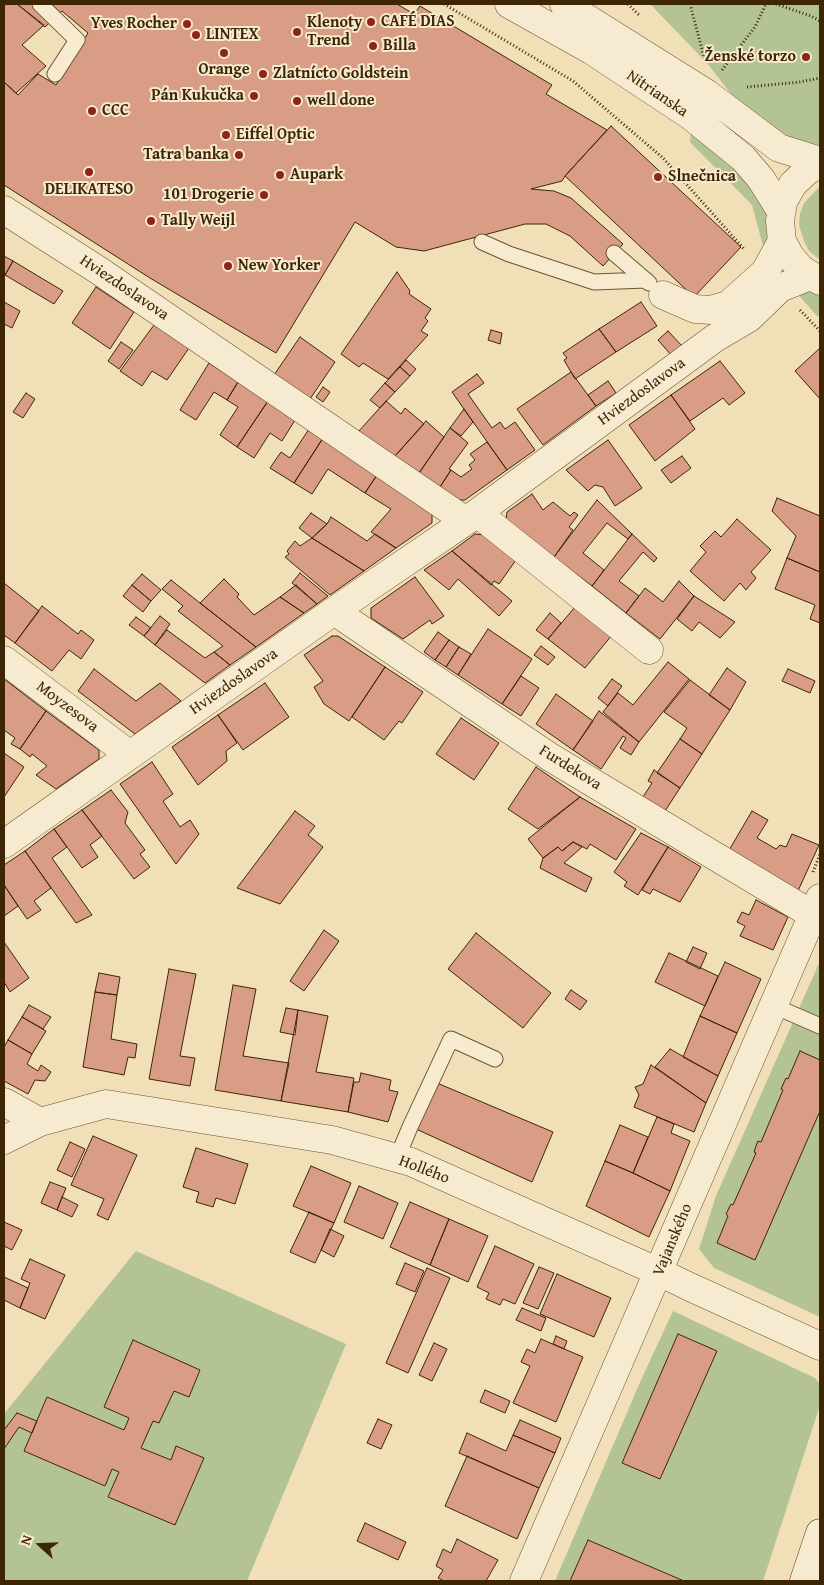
<!DOCTYPE html>
<html>
<head>
<meta charset="utf-8">
<style>
	body { margin:0 }
	#map { position:relative; width:824px; height:1585px; overflow:hidden; background:#f1dfb8; font-family:"Gentium Book Plus",serif }
	canvas { display:block }
	.frame { position:absolute; inset:0; border:5px solid #3e2605; pointer-events:none }
	.north { position:absolute; left:15px; top:1520px; width:50px; height:50px; -webkit-text-stroke:4px #f6ead1; paint-order:stroke; rotate:290deg; font-size:14px; font-weight:700; line-height:20px; text-align:center; color:#3e2605 }
	.north::after { content:''; display:block; margin:auto; width:18px; height:22px; background:#3e2605; clip-path:polygon(50% 0,100% 100%,50% 72%,0 100%) }
</style>
</head>
<body>
<div id="map">
<canvas width="824" height="1585"></canvas>
<div class="frame"></div>
<div class="north">N</div>
</div>
<script>
const g = document.querySelector('canvas').getContext('2d');
g.lineJoin = 'round';
function fillPath(path, color) { g.fillStyle = color; g.fill(path, 'evenodd'); }
const poly = rows => new Path2D(rows.map(r => 'M' + r).join(''));
function stroke(path, color, width, dash) { g.strokeStyle = color; g.lineWidth = width; g.lineCap = dash ? 'butt' : 'round'; g.setLineDash(dash || []); g.stroke(path); }
function label(font, color, halo, rows, align = 'center') {
  g.font = font + ' "Gentium Book Plus",serif'; g.lineWidth = 4; g.setLineDash([]); g.textBaseline = 'middle'; g.strokeStyle = halo; g.fillStyle = color; for (const [text, x, y, turn = 0] of rows) {
    g.save(); g.translate(x, y); g.rotate((+turn || 0) * Math.PI / 180); g.textAlign = isNaN(turn) ? turn : align; if (halo) g.strokeText(text, 0, 0); g.fillText(text, 0, 0); g.restore();
  }
}
fillPath(poly([
	[650,4,820,4,820,149,807,150,738,103,707,63],
	[691,131,749,173,773,224,766,257,752,205,690,142],
	[820,186,820,260,809,251,804,241,799,225,800,214,804,203],
	[820,289,820,317,817,316,795,291],
	[820,961,820,1317,714,1268,699,1249,716,1196],
	[136,1251,346,1344,247,1581,4,1581,4,1414],
	[673,1311,815,1378,820,1384,820,1405,763,1581,555,1581,641,1380]
]), '#b4c393');
const building = poly([
	[4,4,17,4,44,25,22,45,46,66,16,93,4,82,4,4],
	[17,4,397,4,414,14,420,6,552,85,546,94,607,130,565,176,562,181,531,189,554,191,571,198,623,244,603,266,570,236,546,224,525,224,424,251,396,247,355,222,276,353,150,278,4,185,4,82,18,95,38,74,56,85,88,33,62,11,45,27,17,4],
	[611,126,741,247,694,297,565,176,611,126],
	[4,256,13,261,5,275,4,274,4,256],
	[13,261,63,291,54,304,5,275,13,261],
	[397,272,410,291,409,294,431,309,425,318,428,321,421,331,428,335,388,379,363,363,359,367,341,354,397,272],
	[96,287,134,312,110,349,72,323,96,287],
	[4,302,20,311,12,328,4,324,4,302],
	[641,302,657,326,616,352,599,329,641,302],
	[154,325,189,348,167,380,152,371,142,386,120,371,154,325],
	[599,329,616,352,575,379,564,360,567,358,563,353,599,329],
	[491,330,502,333,500,344,488,340,491,330],
	[668,331,683,347,672,356,658,340,668,331],
	[300,337,335,362,310,399,274,375,300,337],
	[121,342,133,350,119,369,108,361,121,342],
	[820,348,820,399,795,371,820,348],
	[406,360,416,369,410,376,400,367,406,360],
	[720,361,745,393,729,405,723,398,690,421,671,395,720,361],
	[209,363,238,382,227,400,214,392,196,420,180,410,209,363],
	[400,367,410,376,395,392,385,383,400,367],
	[571,372,596,406,543,445,517,409,571,372],
	[477,374,484,383,468,394,492,428,500,422,505,429,515,422,535,450,507,470,452,392,477,374],
	[608,381,616,393,596,406,588,395,608,381],
	[238,382,268,401,237,447,220,435,238,407,227,400,238,382],
	[385,383,395,392,380,408,370,400,385,383],
	[323,387,330,392,323,402,316,397,323,387],
	[26,393,35,399,23,418,13,412,26,393],
	[671,395,695,429,655,461,629,425,671,395],
	[268,401,295,420,282,441,270,433,254,458,237,447,268,401],
	[386,401,401,414,405,408,424,424,395,456,358,432,386,401],
	[464,409,473,422,461,436,450,428,464,409],
	[426,421,444,437,419,473,395,456,426,421],
	[450,428,468,443,449,469,451,470,440,487,419,473,450,428],
	[309,429,323,438,294,483,270,468,281,452,290,458,309,429],
	[323,438,377,475,365,493,328,469,312,494,294,483,323,438],
	[608,440,642,488,615,506,603,487,595,485,588,491,566,470,608,440],
	[487,442,507,470,465,500,457,500,440,487,451,470,461,477,472,469,469,465,475,460,470,454,487,442],
	[682,456,691,468,671,483,661,470,682,456],
	[377,475,432,513,432,523,396,548,371,532,391,509,365,493,377,475],
	[532,494,543,510,553,502,570,516,574,512,578,515,569,527,573,530,554,557,506,520,507,512,532,494],
	[777,498,820,516,820,572,787,558,796,536,772,511,777,498],
	[597,500,632,534,628,539,607,523,583,553,604,570,592,586,554,557,597,500],
	[311,513,327,524,312,538,299,528,311,513],
	[331,517,367,541,375,534,396,548,364,571,312,538,327,524,331,517],
	[737,519,771,550,751,572,756,578,746,590,740,583,724,601,690,571,706,552,700,546,715,531,721,537,737,519],
	[475,534,485,535,516,560,499,584,494,581,491,585,452,551,475,534],
	[632,534,657,558,654,562,643,552,619,581,639,596,626,613,592,586,632,534],
	[312,538,364,571,330,595,285,557,289,554,287,551,295,541,300,546,312,538],
	[452,551,512,601,499,616,458,579,449,590,424,570,452,551],
	[787,558,820,572,820,623,810,619,815,605,775,589,787,558],
	[300,573,328,596,317,604,292,583,300,573],
	[142,574,161,590,151,601,132,585,142,574],
	[415,577,444,616,432,624,430,620,403,639,371,618,371,608,415,577],
	[224,579,239,594,237,597,254,615,280,597,304,613,256,647,200,603,224,579],
	[171,580,200,603,256,647,230,665,214,652,223,646,178,611,183,606,162,589,171,580],
	[679,581,694,596,660,639,626,613,645,588,663,602,679,581],
	[4,583,39,611,15,643,4,635,4,583],
	[132,585,151,601,143,612,123,596,132,585],
	[296,585,317,604,304,613,280,597,296,585],
	[694,596,735,622,720,638,699,622,692,631,677,619,694,596],
	[42,606,78,634,81,630,94,640,81,659,69,650,52,671,15,643,42,606],
	[575,607,612,635,585,668,548,639,575,607],
	[550,613,561,623,548,639,536,630,550,613],
	[160,616,170,624,155,645,144,636,160,616],
	[136,617,151,628,144,636,129,625,136,617],
	[488,629,532,659,502,704,458,675,488,629],
	[167,630,205,658,214,652,230,665,205,683,155,645,167,630],
	[438,632,449,640,435,660,424,652,438,632],
	[332,636,338,636,385,667,349,721,324,704,314,687,323,681,304,655,332,636],
	[449,640,459,647,446,667,435,660,449,640],
	[541,646,555,657,548,665,534,655,541,646],
	[459,647,471,654,458,675,446,667,459,647],
	[668,662,689,679,639,742,603,712,618,693,633,705,668,662],
	[385,667,423,692,402,723,399,721,384,740,352,717,385,667],
	[727,668,746,682,730,710,709,695,727,668],
	[94,669,136,701,160,683,181,701,135,734,78,691,94,669],
	[788,669,815,681,810,693,782,681,788,669],
	[521,676,539,688,521,716,502,704,521,676],
	[4,679,46,711,20,749,11,744,15,738,4,730,4,679],
	[612,679,622,686,608,706,598,698,612,679],
	[690,680,730,710,702,754,680,739,687,728,664,712,690,680],
	[265,683,289,717,243,750,218,715,265,683],
	[556,694,593,721,573,750,536,724,556,694],
	[46,711,99,750,99,759,56,789,36,775,47,766,32,754,30,757,20,749,46,711],
	[599,711,639,742,631,755,620,748,626,738,623,736,601,769,573,750,599,711],
	[218,715,237,743,226,751,227,761,198,785,172,747,218,715],
	[461,718,499,743,474,780,436,754,461,718],
	[680,739,702,754,680,788,657,773,680,739],
	[4,753,24,767,4,797,4,753],
	[152,762,173,794,163,801,180,827,190,820,199,834,176,864,120,784,152,762],
	[536,767,580,797,538,829,508,809,536,767],
	[654,770,680,788,665,811,643,797,652,783,648,781,654,770],
	[111,790,128,812,125,823,145,850,140,854,150,867,134,879,82,810,111,790],
	[580,797,636,829,616,860,590,844,587,849,573,842,562,851,558,847,543,858,528,839,580,797],
	[82,810,102,836,90,845,98,857,82,868,54,829,82,810],
	[295,811,315,826,308,835,323,847,280,904,237,888,295,811],
	[752,811,768,820,757,838,776,849,780,845,786,847,792,834,819,845,797,893,728,852,752,811],
	[54,829,67,847,52,858,92,915,76,923,25,851,54,829],
	[641,833,668,847,638,895,624,886,627,882,614,872,641,833],
	[573,842,582,847,564,863,592,878,586,892,540,868,543,858,558,847,562,851,573,842],
	[668,847,701,867,680,902,653,889,650,894,642,890,668,847],
	[25,851,51,888,34,901,41,910,27,919,4,885,4,865,25,851],
	[4,885,18,906,4,916,4,885],
	[756,900,788,917,773,950,740,936,745,926,737,922,742,912,749,915,756,900],
	[324,930,339,941,304,991,290,981,324,930],
	[476,933,551,993,523,1028,448,969,476,933],
	[4,942,29,978,10,992,4,982,4,942],
	[693,947,707,953,700,969,686,962,693,947],
	[669,953,718,976,705,1006,655,982,669,953],
	[725,962,761,979,737,1033,700,1016,725,962],
	[169,969,196,974,180,1056,195,1058,190,1086,149,1079,169,969],
	[99,973,120,977,117,995,95,992,99,973],
	[233,985,256,989,243,1056,289,1063,281,1101,215,1090,233,985],
	[571,990,587,1001,580,1010,565,999,571,990],
	[95,992,117,995,111,1039,137,1044,135,1058,128,1057,124,1075,83,1067,95,992],
	[29,1005,51,1017,43,1029,22,1017,29,1005],
	[286,1008,298,1010,295,1035,280,1032,286,1008],
	[298,1010,328,1016,316,1072,354,1078,348,1112,281,1101,298,1010],
	[700,1016,737,1033,718,1076,683,1057,700,1016],
	[22,1017,46,1031,32,1054,8,1040,22,1017],
	[8,1040,32,1054,27,1064,38,1071,41,1065,51,1072,45,1081,35,1080,28,1094,4,1081,4,1047,8,1040],
	[670,1049,718,1076,706,1103,655,1067,670,1049],
	[800,1051,820,1060,820,1111,755,1260,717,1243,728,1216,726,1214,731,1204,733,1205,756,1153,754,1152,756,1146,758,1141,761,1142,783,1090,781,1089,786,1078,788,1079,800,1051],
	[651,1065,706,1103,694,1132,634,1107,639,1095,635,1087,643,1084,651,1065],
	[361,1073,391,1080,389,1090,398,1092,388,1122,348,1112,354,1082,359,1082,361,1073],
	[437,1083,553,1132,532,1182,416,1129,437,1083],
	[657,1117,674,1124,671,1133,690,1141,670,1191,633,1173,657,1117],
	[620,1125,648,1137,633,1173,605,1161,620,1125],
	[93,1136,137,1155,108,1220,97,1215,104,1199,71,1185,93,1136],
	[70,1142,85,1149,72,1177,57,1170,70,1142],
	[196,1148,248,1164,235,1204,216,1198,213,1207,196,1202,199,1192,183,1187,196,1148],
	[605,1161,633,1173,670,1191,649,1237,586,1206,605,1161],
	[311,1166,351,1183,334,1223,293,1206,311,1166],
	[50,1182,66,1188,57,1210,41,1203,50,1182],
	[359,1186,398,1203,383,1239,344,1222,359,1186],
	[62,1197,78,1205,72,1217,57,1210,62,1197],
	[410,1202,449,1219,430,1265,390,1247,410,1202],
	[309,1212,334,1223,315,1263,290,1252,309,1212],
	[449,1219,488,1236,468,1282,430,1265,449,1219],
	[4,1222,22,1230,12,1250,4,1246,4,1222],
	[330,1229,344,1236,334,1257,321,1250,330,1229],
	[495,1246,534,1264,515,1304,503,1299,500,1305,486,1299,489,1293,477,1287,495,1246],
	[30,1259,65,1275,45,1319,20,1308,30,1283,21,1279,30,1259],
	[405,1263,424,1271,415,1292,396,1284,405,1263],
	[539,1267,554,1273,538,1309,523,1303,539,1267],
	[427,1268,450,1278,408,1373,386,1363,427,1268],
	[557,1274,611,1298,594,1337,540,1314,557,1274],
	[4,1277,28,1288,20,1308,4,1300,4,1277],
	[522,1308,546,1318,541,1331,516,1320,522,1308],
	[678,1334,717,1351,660,1479,622,1463,678,1334],
	[556,1336,567,1341,564,1349,553,1344,556,1336],
	[541,1339,583,1357,556,1422,513,1403,530,1366,521,1362,527,1349,535,1353,541,1339],
	[133,1340,200,1370,189,1397,174,1391,159,1423,153,1421,141,1448,171,1460,176,1446,204,1458,175,1525,108,1497,119,1472,112,1469,105,1486,24,1451,47,1397,124,1430,129,1418,104,1407,133,1340],
	[434,1343,447,1349,432,1381,419,1375,434,1343],
	[485,1390,510,1401,505,1413,480,1402,485,1390],
	[17,1413,37,1421,32,1433,19,1427,4,1449,4,1430,17,1413],
	[378,1419,392,1425,381,1449,367,1443,378,1419],
	[520,1420,561,1438,555,1453,513,1435,520,1420],
	[467,1433,506,1451,513,1435,555,1453,539,1488,459,1453,467,1433],
	[467,1456,539,1488,517,1539,445,1506,467,1456],
	[365,1523,406,1542,398,1560,357,1541,365,1523],
	[457,1539,498,1560,486,1581,444,1581,438,1578,443,1570,436,1566,443,1549,451,1553,457,1539],
	[588,1540,684,1581,570,1581,588,1540]
]);
fillPath(building, '#d99d85');
stroke(building, '#3e2605', 1);
const service = poly([
	[40,4,77,40,55,74],
	[482,242,509,254,594,282,646,280],
	[614,253,649,283],
	[774,1006,820,1026],
	[397,1158,410,1127,451,1039,495,1059]
]);
const minor = poly([
	[509,4,591,50,691,116,743,158,761,179,781,211],
	[564,4,706,93,779,148,820,161],
	[820,164,807,171,793,184,783,202,780,221,782,241,790,256,801,269,820,281],
	[4,210,98,270,466,521],
	[663,295,695,309,711,310,728,305,765,272,782,241],
	[477,513,649,650],
	[334,611,550,757,813,915],
	[4,660,130,755],
	[4,844,334,611,466,521,715,338,749,318,780,288,810,276],
	[4,1102,40,1122],
	[4,1140,40,1122,106,1104,332,1140,411,1162,659,1272,690,1287,820,1346],
	[524,1581,820,898]
]);
const secondary = poly([
	[804,1581,820,1533]
]);
stroke(service, '#6b5432', 17);
stroke(minor, '#6b5432', 29);
stroke(secondary, '#3e2605', 29);
stroke(poly([
	[444,4,573,81,663,158,745,250],
	[628,4,639,15],
	[690,4,704,57],
	[776,4,811,16,820,21],
	[722,70,755,27,766,4],
	[747,87,800,82,820,78],
	[800,310,820,331],
	[813,872,820,854]
]), '#3e2605', 3, [1, 2.5]);
stroke(service, '#f6ead1', 15);
stroke(minor, '#f6ead1', 28);
stroke(secondary, '#f6ead1', 28);
for (const [x, y, r, color] of [
	[371,22,5,"#8f2418"],
	[187,24,5,"#8f2418"],
	[297,32,5,"#8f2418"],
	[196,35,5,"#8f2418"],
	[373,46,5,"#8f2418"],
	[224,53,5,"#8f2418"],
	[806,57,5,"#8f2418"],
	[263,74,5,"#8f2418"],
	[254,96,5,"#8f2418"],
	[297,101,5,"#8f2418"],
	[92,111,5,"#8f2418"],
	[226,135,5,"#8f2418"],
	[239,155,5,"#8f2418"],
	[89,172,5,"#8f2418"],
	[280,175,5,"#8f2418"],
	[658,177,5,"#8f2418"],
	[264,195,5,"#8f2418"],
	[151,221,5,"#8f2418"],
	[228,266,5,"#8f2418"]
]) { const dot = new Path2D(); dot.arc(x, y, r, 0, 2 * Math.PI); g.fillStyle = color; g.fill(dot); stroke(dot, '#f6ead1', 2); }
label('bold 16px', '#3e2605', '#f6ead1', [
	["CAFÉ DIAS",381,22],
	["Klenoty",307,23],
	["Trend",307,41],
	["Yves Rocher",177,24,"right"],
	["LINTEX",206,35],
	["Billa",383,46],
	["Ženské torzo",796,57,"right"],
	["Orange",224,70,"center"],
	["Zlatnícto Goldstein",273,74],
	["Pán Kukučka",244,96,"right"],
	["well done",307,101],
	["CCC",102,111],
	["Eiffel Optic",236,135],
	["Tatra banka",229,155,"right"],
	["Aupark",290,175],
	["Slnečnica",668,177],
	["DELIKATESO",89,190,"center"],
	["101 Drogerie",254,195,"right"],
	["Tally Weijl",161,221],
	["New Yorker",238,266]
], 'left');
label('16px', '#3e2605', '#f6ead1', [
	["Nitrianska",657,94,34],
	["Hviezdoslavova",124,288,34],
	["Hviezdoslavova",642,392,-36],
	["Hviezdoslavova",234,682,-35],
	["Moyzesova",67,707,37],
	["Furdekova",570,768,32],
	["Hollého",424,1170,21],
	["Vajanského",673,1240,-67]
]);
</script>
</body>
</html>
